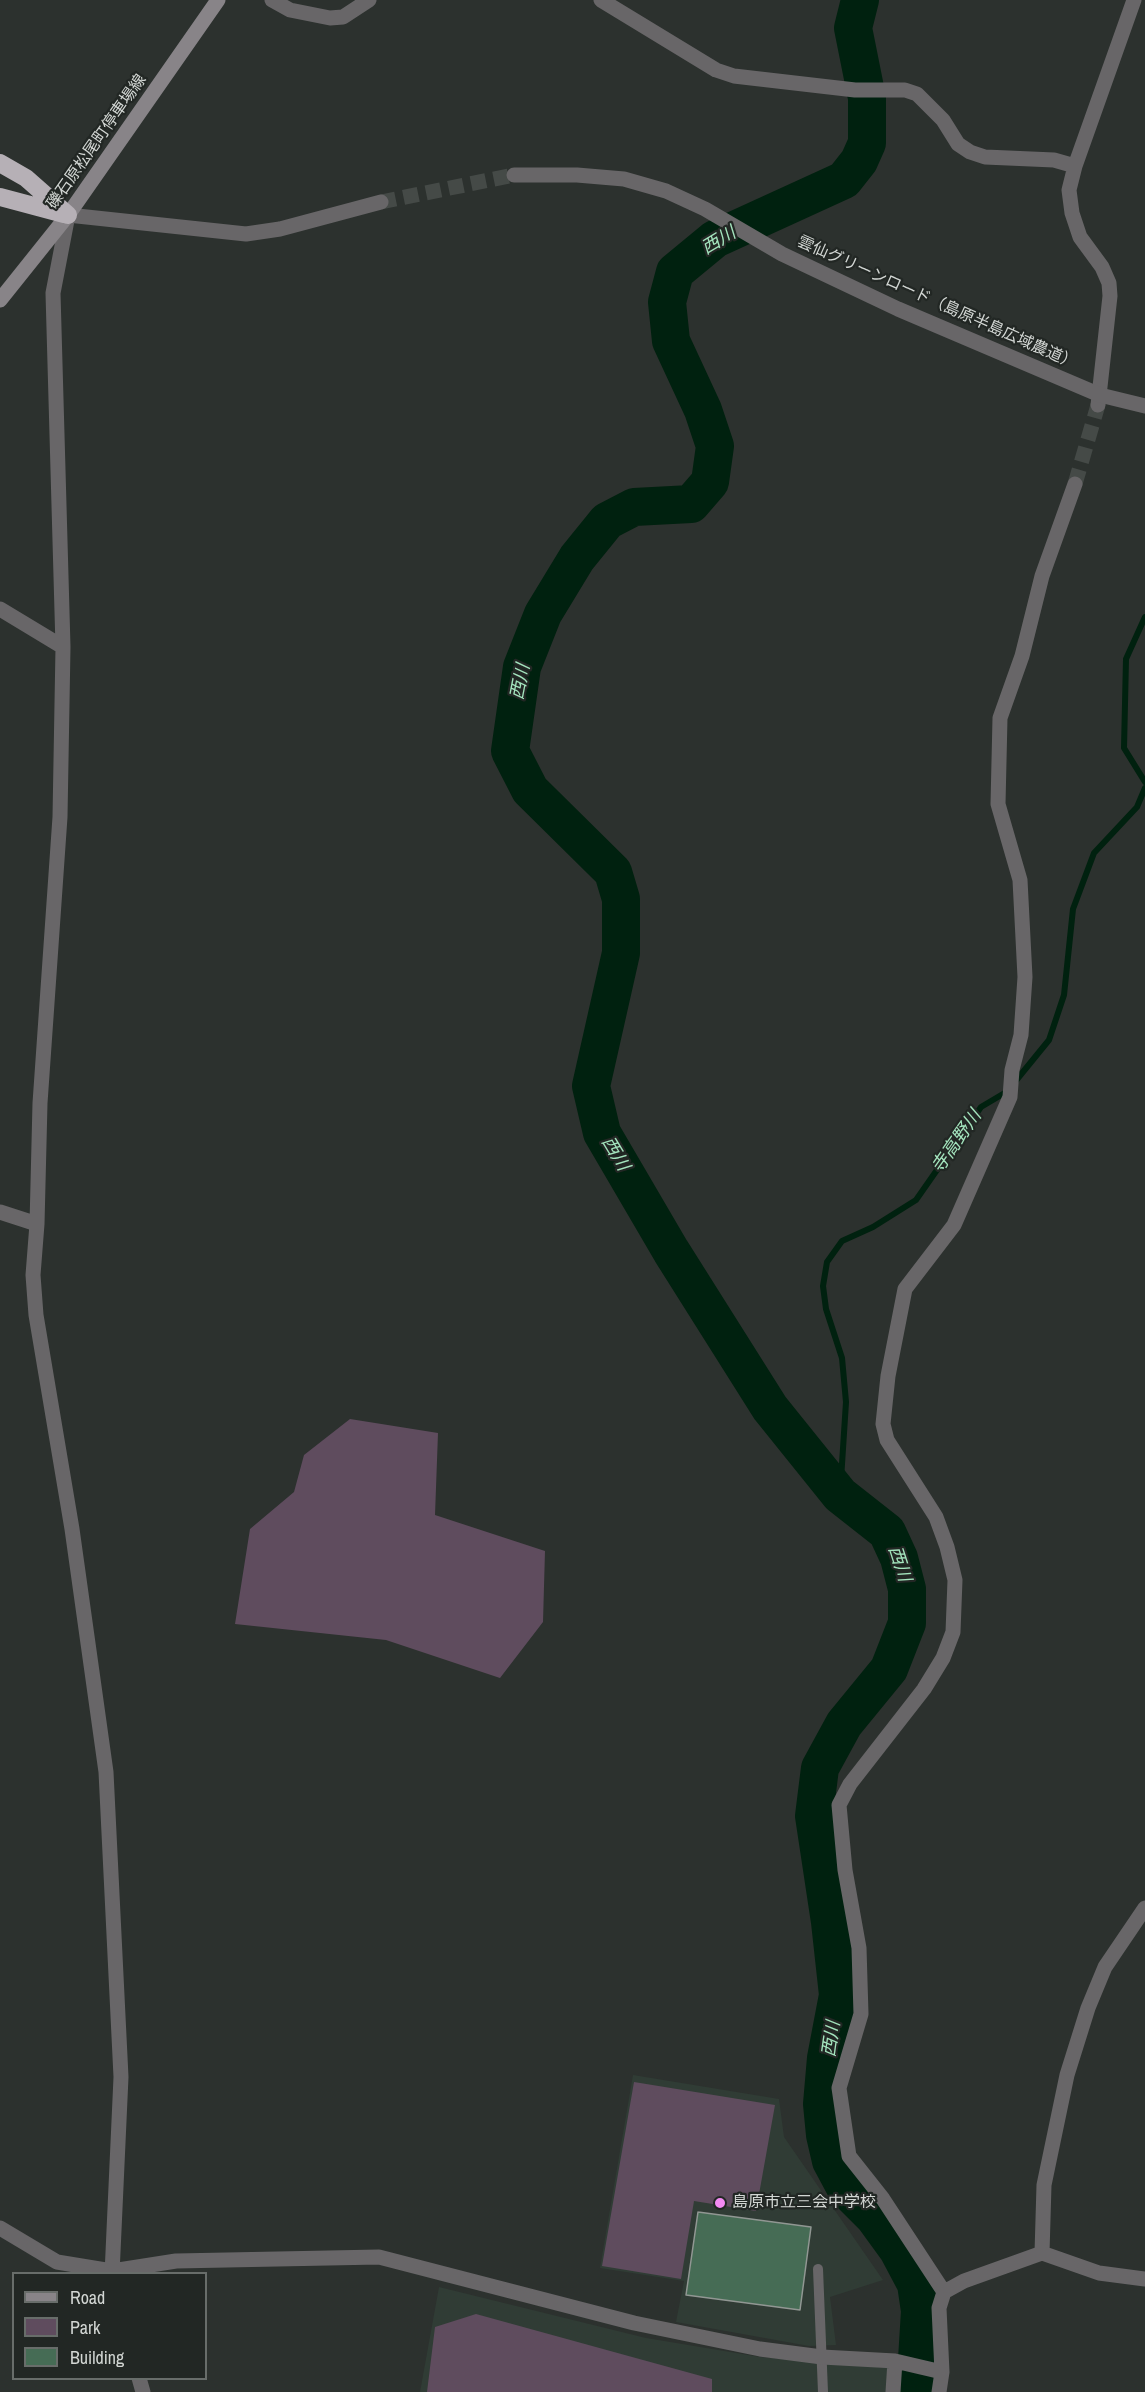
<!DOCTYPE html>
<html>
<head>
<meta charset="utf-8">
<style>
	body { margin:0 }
	#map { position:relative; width:1145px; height:2392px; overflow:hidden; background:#2c312e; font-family:"Archivo Narrow",sans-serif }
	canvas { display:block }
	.legend { position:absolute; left:12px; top:2272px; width:195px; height:108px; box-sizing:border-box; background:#222724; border:2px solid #686d6a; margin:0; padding:8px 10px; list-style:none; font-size:18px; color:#d2d6d3 }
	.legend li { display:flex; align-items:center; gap:12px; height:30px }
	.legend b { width:30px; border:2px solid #686d6a }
</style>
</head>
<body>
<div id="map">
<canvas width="1145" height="2392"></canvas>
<ul class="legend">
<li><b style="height:8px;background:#888488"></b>Road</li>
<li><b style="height:16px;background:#5f4c5e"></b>Park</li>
<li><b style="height:16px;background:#466c55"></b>Building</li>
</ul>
</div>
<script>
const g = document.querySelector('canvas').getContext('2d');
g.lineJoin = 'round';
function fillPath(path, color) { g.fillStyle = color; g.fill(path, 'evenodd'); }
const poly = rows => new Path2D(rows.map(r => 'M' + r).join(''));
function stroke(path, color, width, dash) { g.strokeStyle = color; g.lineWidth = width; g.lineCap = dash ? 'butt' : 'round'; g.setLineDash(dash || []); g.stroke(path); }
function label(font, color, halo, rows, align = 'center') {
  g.font = font + ' "Archivo Narrow","Noto Sans JP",sans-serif'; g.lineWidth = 4.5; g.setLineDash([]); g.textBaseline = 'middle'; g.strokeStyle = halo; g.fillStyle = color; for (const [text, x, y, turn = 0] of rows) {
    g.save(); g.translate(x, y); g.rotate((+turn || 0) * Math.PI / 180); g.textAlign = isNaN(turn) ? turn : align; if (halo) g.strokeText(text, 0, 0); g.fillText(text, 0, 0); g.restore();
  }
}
fillPath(poly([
	[633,2075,779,2099,784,2137,883,2280,830,2297,836,2345,809,2346,676,2322,684,2281,600,2268],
	[439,2287,646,2338,760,2357,888,2368,887,2392,420,2392]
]), '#303c35');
fillPath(poly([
	[350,1419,438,1433,435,1515,545,1551,543,1622,500,1678,386,1640,235,1624,250,1529,294,1492,304,1455],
	[634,2082,775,2105,756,2211,694,2201,681,2279,602,2266],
	[476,2314,712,2379,712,2392,427,2392,435,2327]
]), '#5f4c5e');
stroke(poly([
	[1145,617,1126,659,1124,748,1145,782],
	[1014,1083,1049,1040,1064,995,1073,909,1094,853,1137,807,1145,788],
	[840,1495,846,1402,842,1358,826,1309,823,1286,827,1262,842,1241,873,1227,916,1200,981,1107,1008,1091]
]), '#00210f', 6);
stroke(poly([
	[860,0,853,28,867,98,867,143,859,161,844,180,715,239,675,272,667,302,671,341,703,410,715,446,710,482,691,504,634,507,607,521,577,558,543,614,522,667,510,751,530,790,613,872,621,899,621,953,591,1086,602,1133,671,1251,770,1408,840,1495,887,1532,899,1558,907,1589,907,1623,889,1669,844,1724,820,1768,814,1816,830,1922,838,1995,826,2058,822,2104,825,2135,831,2161,846,2189,874,2217,898,2250,916,2284,920,2311,915,2392]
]), '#00210f', 38);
const building = poly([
	[698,2212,811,2227,800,2310,686,2295,698,2212]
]);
fillPath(building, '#466c55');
stroke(building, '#919793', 1.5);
stroke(poly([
	[1075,484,1098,405]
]), '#454a47', 15, [15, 8]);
stroke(poly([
	[381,202,514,175]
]), '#454a47', 15, [15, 8]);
stroke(poly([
	[818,2269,823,2392]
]), '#686668', 10);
stroke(poly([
	[272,0,290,10,330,18,343,17,369,0],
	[601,0,716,70,734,76,855,90,905,90,917,94,943,120,958,144,970,152,985,157,1054,160,1075,166],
	[68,215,53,293,63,647,60,817,40,1103,37,1224,33,1275,36,1315,72,1529,106,1772,121,2077,112,2274],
	[1098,405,1110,296,1109,283,1102,267,1080,237,1072,213,1069,190,1075,166,1134,0],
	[0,609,63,647],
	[0,1212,37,1224],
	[0,2228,57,2262,112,2271,176,2261,379,2257,634,2323,760,2349,822,2357,895,2361,942,2372],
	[1042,2253,1044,2185,1067,2075,1088,2008,1105,1967,1145,1908],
	[944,2292,883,2199,849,2156,839,2088,861,2014,859,1948,845,1870,839,1805,850,1784,924,1689,943,1658,953,1632,955,1580,947,1547,936,1517,887,1440,883,1424,888,1376,905,1289,954,1225,1010,1097,1012,1070,1021,1035,1025,977,1020,880,998,804,1000,718,1022,656,1042,576,1075,484],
	[139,2378,143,2392],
	[893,2392,895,2361],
	[939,2392,942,2372,939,2308,944,2292,964,2281,1042,2253,1099,2273,1145,2279]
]), '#686668', 15);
stroke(poly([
	[514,175,577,175,624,179,666,191,705,209,782,254,898,309,1100,395,1145,406],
	[68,215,246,234,280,229,381,202]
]), '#686668', 15);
stroke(poly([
	[0,300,68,215,218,0]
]), '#888488', 15);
stroke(poly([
	[0,163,26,178,68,215],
	[0,197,64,214]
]), '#b6b0b6', 18);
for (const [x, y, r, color] of [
	[720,2203,6,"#f38af2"]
]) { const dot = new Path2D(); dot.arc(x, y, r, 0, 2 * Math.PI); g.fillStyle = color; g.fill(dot); stroke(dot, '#222724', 2); }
label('16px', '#d2d6d3', '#222724', [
	["礫石原松尾町停車場線",97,142,-55],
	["雲仙グリーンロード（島原半島広域農道）",937,303,24]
]);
label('16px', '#d2d6d3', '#222724', [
	["島原市立三会中学校",732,2203]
], 'left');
label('italic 18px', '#a4e5be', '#222724', [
	["西川",719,241,-31],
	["西川",521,682,-79],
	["寺高野川",957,1142,-55],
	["西川",615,1154,59],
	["西川",899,1564,72],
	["西川",832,2039,-82]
]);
</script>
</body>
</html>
